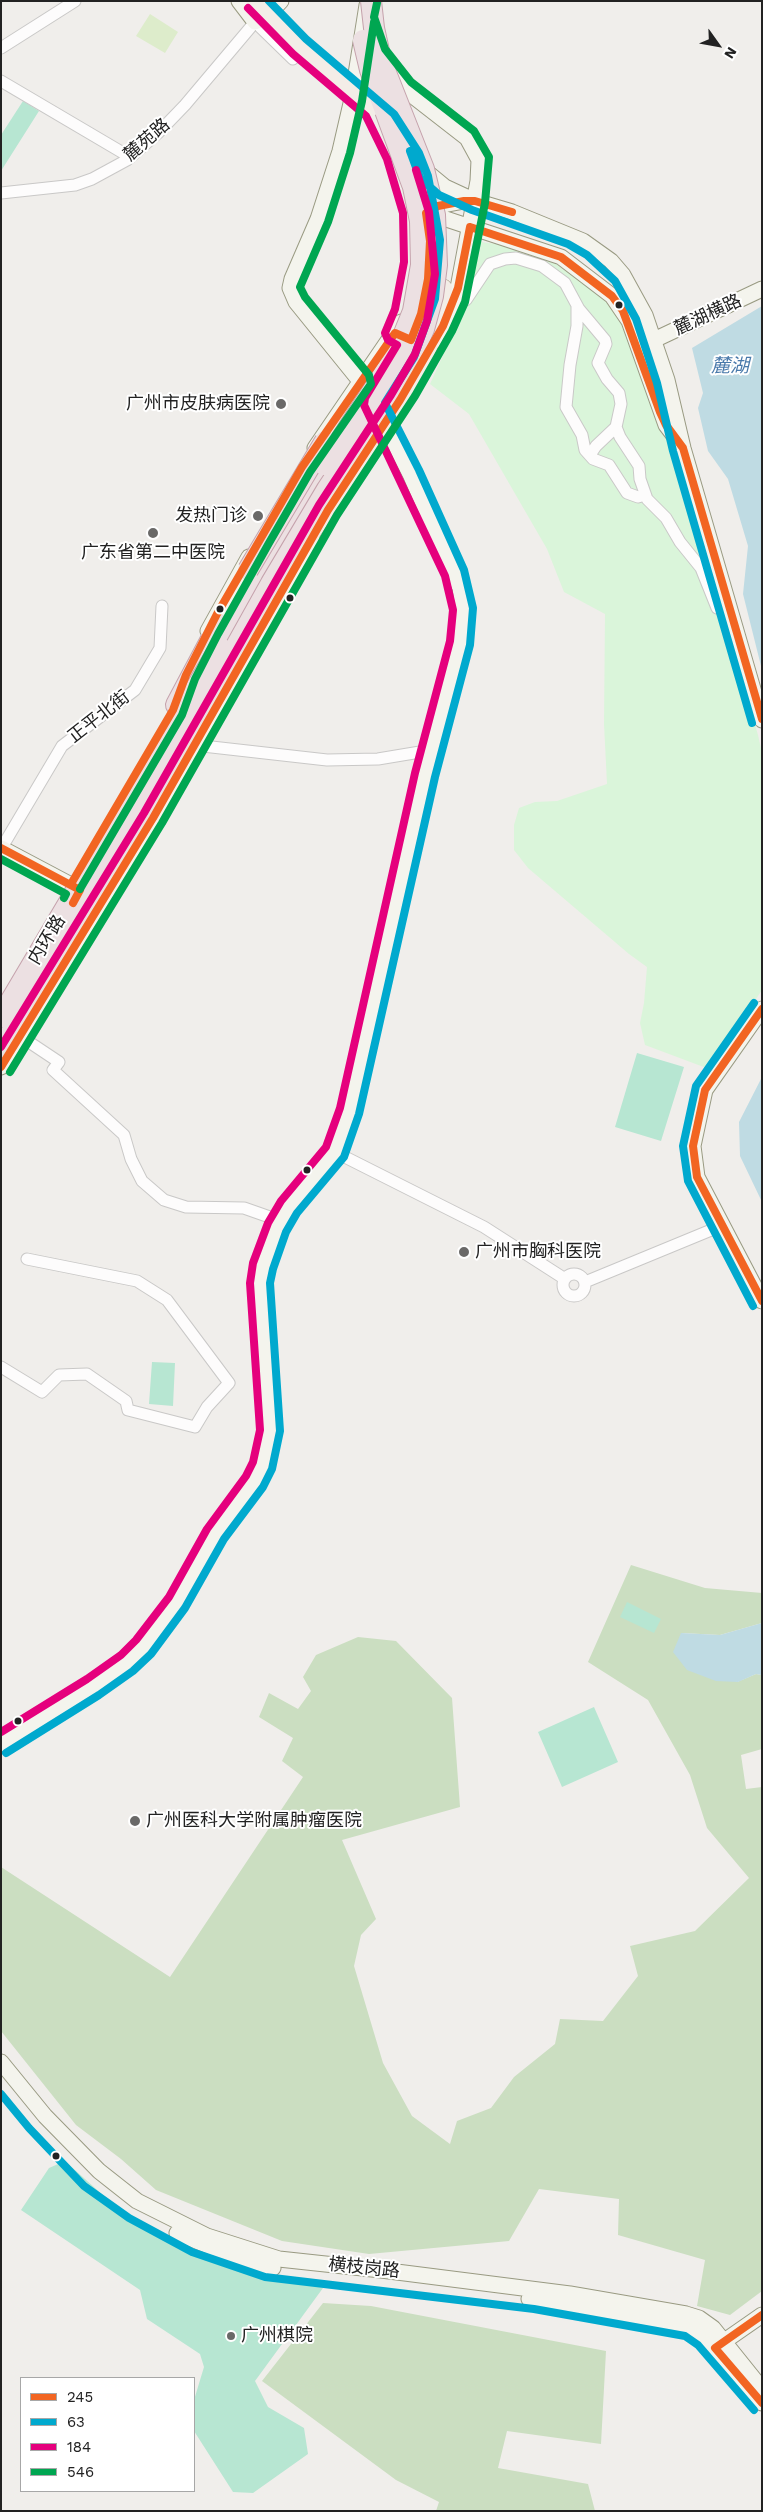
<!DOCTYPE html>
<html>
<head>
<meta charset="utf-8">
<style>
	body { margin:0 }
	#map { position:relative; width:763px; height:2512px; overflow:hidden; background:#f0eeeb; font-family:"Work Sans",sans-serif }
	canvas { display:block }
	.frame { position:absolute; inset:0; border:2px solid #222; pointer-events:none }
	.legend { position:absolute; left:20px; top:2377px; width:175px; height:115px; box-sizing:border-box; background:#fff; border:1px solid #a7a7a7; margin:0; padding:6px 9px; list-style:none; font-size:15px; color:#222 }
	.legend li { display:flex; align-items:center; gap:10px; height:25px }
	.legend b { width:25px; border:1px solid #a7a7a7 }
	.north { position:absolute; left:693px; top:20px; width:50px; height:50px; -webkit-text-stroke:4px #fff; paint-order:stroke; rotate:122deg; font-size:14px; font-weight:700; line-height:20px; text-align:center; color:#222 }
	.north::after { content:''; display:block; margin:auto; width:18px; height:22px; background:#222; clip-path:polygon(50% 0,100% 100%,50% 72%,0 100%) }
</style>
</head>
<body>
<div id="map">
<canvas width="763" height="2512"></canvas>
<div class="frame"></div>
<ul class="legend">
<li><b style="height:6px;background:#f26522"></b>245</li>
<li><b style="height:6px;background:#00a9ce"></b>63</li>
<li><b style="height:6px;background:#e5007d"></b>184</li>
<li><b style="height:6px;background:#00a651"></b>546</li>
</ul>
<div class="north">N</div>
</div>
<script>
const g = document.querySelector('canvas').getContext('2d');
g.lineJoin = 'round';
function fillPath(path, color) { g.fillStyle = color; g.fill(path, 'evenodd'); }
const poly = rows => new Path2D(rows.map(r => 'M' + r).join(''));
function stroke(path, color, width, dash) { g.strokeStyle = color; g.lineWidth = width; g.lineCap = dash ? 'butt' : 'round'; g.setLineDash(dash || []); g.stroke(path); }
function label(font, color, halo, rows, align = 'center') {
  g.font = font + ' "Work Sans","Noto Sans SC",sans-serif'; g.lineWidth = 4; g.setLineDash([]); g.textBaseline = 'middle'; g.strokeStyle = halo; g.fillStyle = color; for (const [text, x, y, turn = 0] of rows) {
    g.save(); g.translate(x, y); g.rotate((+turn || 0) * Math.PI / 180); g.textAlign = isNaN(turn) ? turn : align; if (halo) g.strokeText(text, 0, 0); g.fillText(text, 0, 0); g.restore();
  }
}
fillPath(poly([
	[150,14,178,32,165,53,136,36]
]), '#ddeccb');
fillPath(poly([
	[631,1565,705,1588,762,1593,762,1623,720,1635,681,1633,737,1682,756,1674,762,1675,762,1749,741,1755,746,1789,762,1787,762,2291,730,2315,697,2306,705,2260,618,2235,619,2199,539,2189,509,2241,369,2254,282,2241,156,2190,121,2159,76,2125,1,2031,1,1867,170,1977,303,1777,282,1761,293,1738,259,1717,269,1693,298,1709,311,1691,303,1677,316,1655,358,1637,396,1641,452,1698,460,1807,342,1840,376,1919,361,1935,354,1966,383,2063,412,2116,450,2144,457,2121,491,2108,514,2077,555,2044,560,2019,603,2021,638,1976,630,1946,695,1931,749,1878,707,1828,690,1775,648,1700,588,1662],
	[323,2303,371,2306,606,2351,601,2444,507,2431,498,2468,588,2484,595,2511,436,2511,439,2502,396,2480,262,2381]
]), '#cbdec1');
fillPath(poly([
	[481,242,505,245,544,256,607,298,637,335,665,413,758,735,762,753,762,990,709,1069,645,1045,640,1023,644,1003,647,967,629,954,528,868,514,850,514,825,519,808,535,802,557,801,607,784,604,724,605,614,564,592,547,549,469,414,430,384,456,327,470,271]
]), '#daf5da');
fillPath(poly([
	[23,101,39,111,1,171,1,135],
	[637,1053,684,1067,661,1141,615,1127],
	[152,1362,175,1363,173,1406,149,1404],
	[627,1602,661,1619,654,1633,620,1617],
	[594,1707,618,1762,562,1787,538,1732],
	[65,2161,115,2206,210,2260,323,2288,255,2381,268,2407,304,2428,308,2454,253,2493,233,2492,194,2431,194,2400,204,2367,200,2354,147,2319,140,2290,21,2210,49,2168]
]), '#b7e6d2');
fillPath(poly([
	[762,306,762,670,743,594,748,546,728,479,708,451,698,408,703,393,692,348],
	[762,1077,762,1202,740,1156,739,1122],
	[762,1623,762,1675,756,1674,738,1682,716,1681,687,1670,673,1652,681,1633,720,1635]
]), '#bfdbe3');
const street = poly([
	[1,48,75,1],
	[1,81,130,157],
	[1,193,75,185,92,179,127,160,159,132,185,105,255,22,293,59],
	[466,300,490,264,505,259,516,258,542,266,565,283,579,309,605,340,606,344,598,363,607,379,619,393,621,404,616,427,620,437,639,466,640,479,647,499,666,518,680,542,701,568,717,608],
	[577,306,577,326,570,365,566,407,582,435,585,450,593,459,609,465,627,493,638,497,645,495],
	[590,455,596,446,616,427],
	[194,745,327,760,378,759,432,750],
	[1,849,62,746,135,690,160,648,162,606],
	[20,1036,59,1062,53,1070,124,1135,131,1159,142,1181,164,1200,186,1207,244,1208,281,1221],
	[335,1152,484,1227,565,1279],
	'563 1285a11 11 0 1 1 22 0a11 11 0 1 1-22 0Z',
	[585,1282,721,1226],
	[1,1367,42,1392,59,1375,87,1374,126,1401,128,1410,195,1427,207,1407,229,1383,167,1300,137,1281,27,1259]
]);
const secondary = poly([
	[239,1,255,22,264,19,281,1],
	[389,71,404,89,467,138,479,160,478,181,458,288,451,310,434,341],
	[428,173,445,187,473,200],
	[426,213,438,206,464,201,475,201,512,212,583,241,611,261,623,275,645,315,667,380,683,448,762,720],
	[428,213,561,257,612,296,629,321,666,425,679,442],
	[654,340,762,289],
	[315,448,401,322],
	[208,631,249,557],
	[1,848,86,893],
	[762,1009,705,1090,693,1146,697,1177,762,1301],
	[1,1067,153,818,312,538],
	[1,1744,93,1687,127,1663,144,1647,177,1602,216,1534,255,1481,263,1465,270,1431,260,1282,263,1266,277,1228,289,1207,335,1152,350,1111,425,775,460,643,463,609,460,588,410,474,368,391,296,302,290,288,292,279,318,219,340,151,352,99,367,5],
	[1,2062,45,2116,99,2171,137,2201,207,2236,279,2259,381,2270,570,2294,686,2314,699,2318,713,2328,762,2389],
	[177,2233,245,2261,273,2268],
	[529,2299,689,2327,705,2337,762,2403],
	[716,2347,762,2315]
]);
const primary = poly([
	[303,545,400,400,417,372,432,338,443,288]
]);
const highway = poly([
	[220,647,324,465],
	[176,705,219,624]
]);
stroke(street, '#c9c8c7', 13);
stroke(secondary, '#999a82', 17);
stroke(primary, '#a79c86', 19);
stroke(highway, '#c5a2ac', 22);
stroke(street, '#fdfcfc', 11);
stroke(secondary, '#f4f4ed', 15);
stroke(primary, '#f3ede7', 18);
stroke(highway, '#ece0e2', 20);
const primaryBridge = poly([
	[255,1,299,46,371,107]
]);
const highwayBridge = poly([
	[324,465,394,358,413,311,421,265,420,221,413,187,370,70,363,40],
	[248,570,325,441],
	[1,1017,220,647],
	[1,1049,160,782,271,583,327,489,404,373,424,329,433,296,437,265,435,215,424,169,381,60,374,28,371,1]
]);
stroke(primaryBridge, '#a79c86', 19, []);
stroke(highwayBridge, '#c5a2ac', 22, []);
stroke(primaryBridge, '#f3ede7', 18);
stroke(highwayBridge, '#ece0e2', 20);
stroke(poly([
	[1,848,80,890,73,903],
	[71,884,173,710,186,675,217,614,302,467,395,333,411,340,421,314,428,279,430,241,426,213,438,206,464,201,475,201,512,212],
	[762,1009,705,1090,693,1146,697,1177,762,1301],
	[1,1067,153,818,328,510,400,400,443,326,458,288,470,227,561,257,612,296,623,311,660,412,666,425,683,448,762,719],
	[762,2315,715,2348,762,2403]
]), '#f26522', 8);
stroke(poly([
	[410,151,420,178,439,195,472,210,568,244,587,255,615,281,636,319,657,383,673,451,752,723],
	[753,1306,688,1181,683,1146,696,1086,754,1003],
	[6,1753,99,1695,133,1671,151,1654,185,1608,224,1539,263,1487,272,1469,280,1431,270,1283,273,1269,286,1232,297,1213,344,1157,359,1114,435,777,470,645,473,608,464,570,419,470,385,403,414,357,435,299,440,240,428,176,419,153,394,114,306,39,269,1],
	[1,2094,29,2128,84,2186,129,2218,192,2252,265,2277,534,2309,685,2336,698,2345,754,2410]
]), '#00a9ce', 8);
stroke(poly([
	[1,1047,144,813,319,505,391,395,415,354,427,321,435,274,429,212,416,170],
	[1,1732,87,1679,121,1655,136,1640,169,1597,207,1529,246,1476,253,1462,260,1430,250,1283,253,1263,268,1223,281,1201,326,1147,340,1108,415,773,450,641,453,610,445,576,364,405,365,398,397,345,388,340,385,333,395,309,404,262,403,213,387,159,366,116,293,54,248,8]
]), '#e5007d', 8);
stroke(poly([
	[1,859,66,894,64,898],
	[80,889,182,715,195,679,218,634,269,543,310,472,371,384,369,375,305,297,300,287,328,222,350,153,362,101,374,22],
	[10,1072,162,823,337,515,415,396,452,331,465,302,485,203,489,157,474,131,411,82,385,49,374,17,377,3]
]), '#00a651', 8);
for (const [x, y, r, color] of [
	[619,305,4.5,"#222"],
	[281,404,6,"#6a6968"],
	[258,516,6,"#6a6968"],
	[153,533,6,"#6a6968"],
	[290,598,4.5,"#222"],
	[220,609,4.5,"#222"],
	[307,1170,4.5,"#222"],
	[464,1252,6,"#6a6968"],
	[18,1721,4.5,"#222"],
	[135,1821,6,"#6a6968"],
	[56,2156,4.5,"#222"],
	[231,2336,5,"#6a6968"]
]) { const dot = new Path2D(); dot.arc(x, y, r, 0, 2 * Math.PI); g.fillStyle = color; g.fill(dot); stroke(dot, '#fff', 2); }
label('18px', '#222', '#fff', [
	["麓苑路",147,140,-41],
	["麓湖横路",708,315,-25],
	["正平北街",99,717,-38],
	["内环路",47,940,-59],
	["横枝岗路",364,2268,6]
]);
label('18px', '#222', '#fff', [
	["广州市皮肤病医院",270,404,"right"],
	["发热门诊",247,516,"right"],
	["广东省第二中医院",153,553,"center"],
	["广州市胸科医院",475,1252],
	["广州医科大学附属肿瘤医院",146,1821],
	["广州棋院",241,2336]
], 'left');
label('italic 19px', '#4a7aab', '#fff', [
	["麓湖",730,366]
]);
</script>
</body>
</html>
